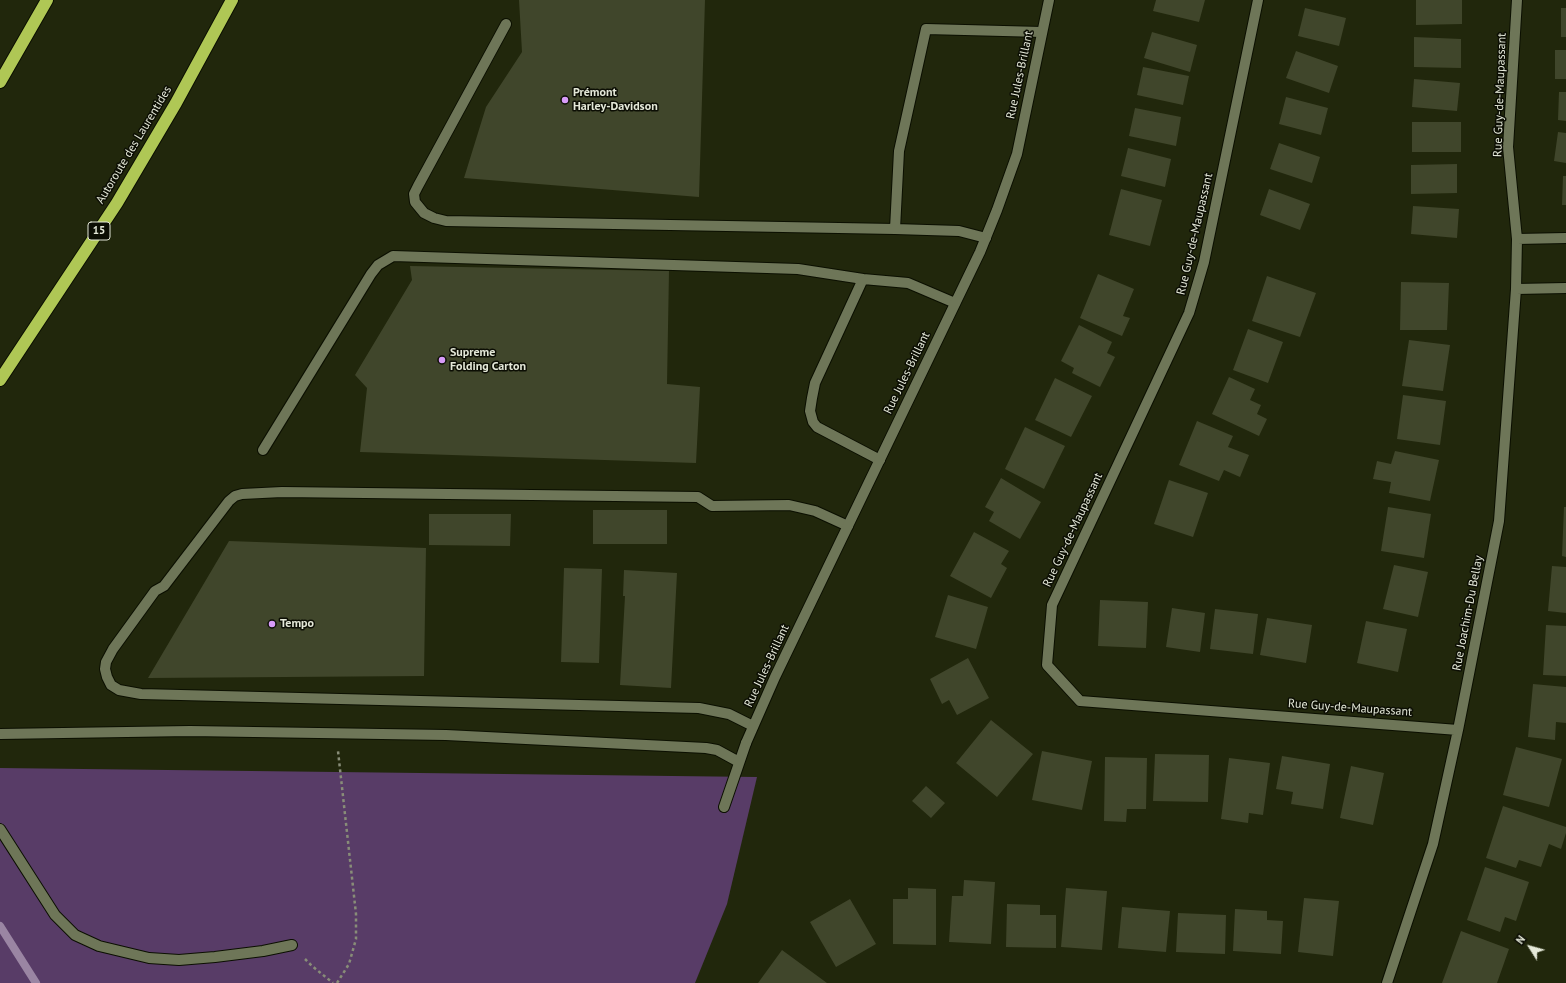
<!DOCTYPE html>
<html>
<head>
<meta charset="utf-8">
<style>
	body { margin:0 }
	#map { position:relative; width:1566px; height:983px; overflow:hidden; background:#21270c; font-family:"PT Sans",sans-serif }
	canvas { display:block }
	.north { position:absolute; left:1510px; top:927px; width:40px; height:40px; -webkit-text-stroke:3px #0c0e04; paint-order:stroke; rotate:307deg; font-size:11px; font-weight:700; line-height:16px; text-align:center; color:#e4e8d8 }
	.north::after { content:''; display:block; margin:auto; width:14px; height:18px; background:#e4e8d8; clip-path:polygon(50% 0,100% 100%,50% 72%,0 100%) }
</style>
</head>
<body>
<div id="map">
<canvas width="1566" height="983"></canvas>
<div class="north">N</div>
</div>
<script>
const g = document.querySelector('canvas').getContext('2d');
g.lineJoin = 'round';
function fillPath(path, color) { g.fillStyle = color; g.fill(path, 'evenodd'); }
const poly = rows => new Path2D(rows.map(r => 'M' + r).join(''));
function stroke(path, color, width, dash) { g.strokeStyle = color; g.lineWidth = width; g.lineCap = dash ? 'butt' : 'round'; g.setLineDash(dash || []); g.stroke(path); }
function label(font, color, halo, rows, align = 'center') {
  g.font = font + ' "PT Sans",sans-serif'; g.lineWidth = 3; g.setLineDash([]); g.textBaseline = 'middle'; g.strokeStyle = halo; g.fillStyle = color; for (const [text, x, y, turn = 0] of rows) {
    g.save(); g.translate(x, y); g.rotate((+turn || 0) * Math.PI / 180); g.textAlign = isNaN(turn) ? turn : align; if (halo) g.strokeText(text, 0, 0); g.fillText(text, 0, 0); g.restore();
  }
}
fillPath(poly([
	[0,768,757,777,727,904,695,983,0,983]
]), '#583c67');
stroke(poly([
	[0,926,36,983]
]), '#9a85a3', 8);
fillPath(poly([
	[519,0,705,0,699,197,464,178,486,107,522,52],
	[1156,0,1205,0,1199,22,1153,11],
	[1416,0,1462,0,1462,24,1416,25],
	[1305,8,1346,18,1339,46,1298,36],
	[1561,8,1566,8,1566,37,1561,37],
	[1152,32,1197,45,1190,72,1144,58],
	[1414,37,1461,39,1461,68,1414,67],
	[1555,50,1566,50,1566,79,1555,79],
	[1296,51,1338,66,1329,93,1286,78],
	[1143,67,1189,76,1183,105,1137,95],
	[1414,79,1460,83,1457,111,1412,107],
	[1559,92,1566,92,1566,121,1558,120],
	[1286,97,1328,108,1321,135,1279,124],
	[1135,108,1181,117,1176,146,1129,136],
	[1412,122,1461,122,1461,152,1412,152],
	[1558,132,1566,133,1566,163,1554,161],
	[1279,143,1320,157,1312,183,1270,169],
	[1128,148,1171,159,1165,187,1121,176],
	[1457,164,1457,193,1411,194,1411,165],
	[1563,176,1566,176,1566,205,1562,205],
	[1121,189,1162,200,1150,246,1109,235],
	[1269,189,1310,204,1300,230,1260,215],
	[1413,206,1459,209,1457,238,1411,234],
	[410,266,669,271,667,384,700,387,696,463,360,452,367,388,355,375,412,280],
	[1098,274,1134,289,1123,316,1130,318,1122,336,1080,318],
	[1267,276,1316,293,1300,337,1252,321],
	[1401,282,1449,283,1447,330,1400,330],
	[1079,325,1112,342,1107,353,1115,357,1100,387,1072,373,1074,368,1061,361],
	[1248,329,1283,342,1268,383,1233,370],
	[1409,340,1450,345,1443,391,1402,386],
	[1229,377,1255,389,1250,400,1261,405,1257,414,1267,419,1259,436,1212,414],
	[1055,378,1092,396,1071,437,1035,420],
	[1403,395,1446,401,1440,445,1397,439],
	[1197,421,1233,436,1228,447,1249,455,1240,477,1224,470,1219,481,1179,465],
	[1025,427,1065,446,1044,489,1005,469],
	[1395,451,1439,460,1430,501,1389,493,1391,482,1373,479,1377,461,1391,464],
	[1001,478,1041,502,1020,539,989,521,994,512,985,507],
	[1169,480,1208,493,1193,537,1154,524],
	[1388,507,1431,514,1424,558,1381,551],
	[1564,507,1566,507,1566,557,1562,556],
	[593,510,667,510,667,544,593,544],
	[429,514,511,514,510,546,429,545],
	[974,532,1009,551,1001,564,1007,568,991,598,950,576],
	[229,541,426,548,424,676,148,678],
	[1394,565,1428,572,1418,617,1383,609],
	[1552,566,1566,567,1566,613,1548,611],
	[564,568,602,569,599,663,561,662],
	[624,570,677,573,671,688,620,685,625,596,623,596],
	[948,595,988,607,976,649,935,637],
	[1100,600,1148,602,1146,648,1098,646],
	[1172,608,1205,613,1200,652,1166,647],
	[1215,609,1258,614,1253,654,1210,649],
	[1267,618,1312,625,1306,663,1260,655],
	[1366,621,1407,629,1398,672,1357,663],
	[1546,625,1566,626,1566,676,1543,675],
	[968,658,989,698,957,715,949,700,942,704,930,679],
	[1533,684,1566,687,1566,723,1556,722,1555,740,1528,737],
	[991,720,1033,754,997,797,956,763],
	[1516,747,1562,759,1549,807,1503,795],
	[1042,751,1092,761,1082,810,1032,800],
	[1155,754,1209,755,1208,802,1153,801],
	[1282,756,1330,764,1323,809,1291,804,1293,792,1276,789],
	[1105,757,1147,758,1146,809,1127,809,1126,822,1104,821],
	[1229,758,1270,763,1263,815,1249,813,1248,823,1221,819],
	[1351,766,1384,773,1373,825,1340,818],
	[926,786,945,803,931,818,912,801],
	[1503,806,1566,827,1566,833,1561,849,1549,844,1541,867,1519,860,1516,868,1486,858],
	[1485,867,1529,882,1516,921,1505,917,1500,932,1467,920],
	[964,880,995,882,991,944,949,942,952,896,963,896],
	[908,888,936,889,936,945,893,944,893,899,908,899],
	[1066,888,1107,891,1102,950,1061,947],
	[1304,898,1339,901,1333,956,1298,952],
	[850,899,876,944,836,967,810,922],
	[1007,904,1040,905,1040,915,1056,915,1056,948,1006,947],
	[1122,907,1170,911,1166,952,1118,948],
	[1235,909,1267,911,1267,920,1283,921,1281,954,1233,951],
	[1178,913,1226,915,1225,954,1176,952],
	[1461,931,1509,949,1497,983,1442,983],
	[782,950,827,983,758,983]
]), '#40462b');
const lane = poly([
	[506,24,418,186,414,194,415,202,424,213,434,218,446,221,895,229],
	[986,238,959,231,895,229,899,151,926,29,1042,32],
	[263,450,371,274,378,265,393,256,798,269,863,279],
	[880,460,817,427,813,422,810,411,812,398,815,383,863,279,908,283,955,303],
	[753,726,729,714,699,708,141,694,119,690,111,685,107,677,105,669,106,662,113,649,155,591,164,586,229,501,235,496,242,494,282,492,698,497,712,506,789,505,815,511,848,526],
	[0,734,190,731,446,735,706,748,717,750,739,762],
	[724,807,746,743],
	[0,829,55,915,75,935,99,946,149,958,179,960,215,957,263,951,292,945]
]);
const street = poly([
	[1258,0,1204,262,1189,313,1052,605,1047,665,1080,701,1458,730],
	[1517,239,1566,238],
	[1516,289,1566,288],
	[746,743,775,677,980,252,997,210,1017,154,1049,0],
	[1387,983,1433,844,1458,730,1499,521,1516,289,1517,239,1508,147,1517,0]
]);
const highway = poly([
	[0,82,47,0],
	[0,380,117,203,176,103,232,0]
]);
stroke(lane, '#0b0f00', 12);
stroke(street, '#0b0f00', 12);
stroke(highway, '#0b0f00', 14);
stroke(poly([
	[305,959,312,966,333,983],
	[337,983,349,964,356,939,356,914,338,751]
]), '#888d78', 2.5, [3, 3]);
stroke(lane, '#6e7658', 10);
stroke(street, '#6e7658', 10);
stroke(highway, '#afc755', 12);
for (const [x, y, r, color] of [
	[565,100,4,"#d89bf8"],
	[442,360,4,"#d89bf8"],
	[272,624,4,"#d89bf8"]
]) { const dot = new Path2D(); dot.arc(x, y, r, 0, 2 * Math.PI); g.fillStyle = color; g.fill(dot); stroke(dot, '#0c0e04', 1.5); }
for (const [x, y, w] of [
	[99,231,22]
]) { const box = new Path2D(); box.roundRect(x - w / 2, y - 9, w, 18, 3); g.fillStyle = '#0c0e04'; g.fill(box); stroke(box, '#e4e8d8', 1); }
label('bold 11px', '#e4e8d8', null, [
	["15",99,231]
]);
label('12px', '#e4e8d8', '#0c0e04', [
	["Rue Jules-Brillant",1020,75,-78],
	["Rue Guy-de-Maupassant",1500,95,-88],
	["Autoroute des Laurentides",134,145,-59],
	["Rue Guy-de-Maupassant",1195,234,-77],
	["Rue Jules-Brillant",907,373,-64],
	["Rue Guy-de-Maupassant",1073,530,-65],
	["Rue Joachim-Du Bellay",1468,613,-79],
	["Rue Jules-Brillant",767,666,-65],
	["Rue Guy-de-Maupassant",1350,708,4]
]);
label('bold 12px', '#e4e8d8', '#0c0e04', [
	["Prémont",573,93],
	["Harley-Davidson",573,107],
	["Supreme",450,353],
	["Folding Carton",450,367],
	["Tempo",280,624]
], 'left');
</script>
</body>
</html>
